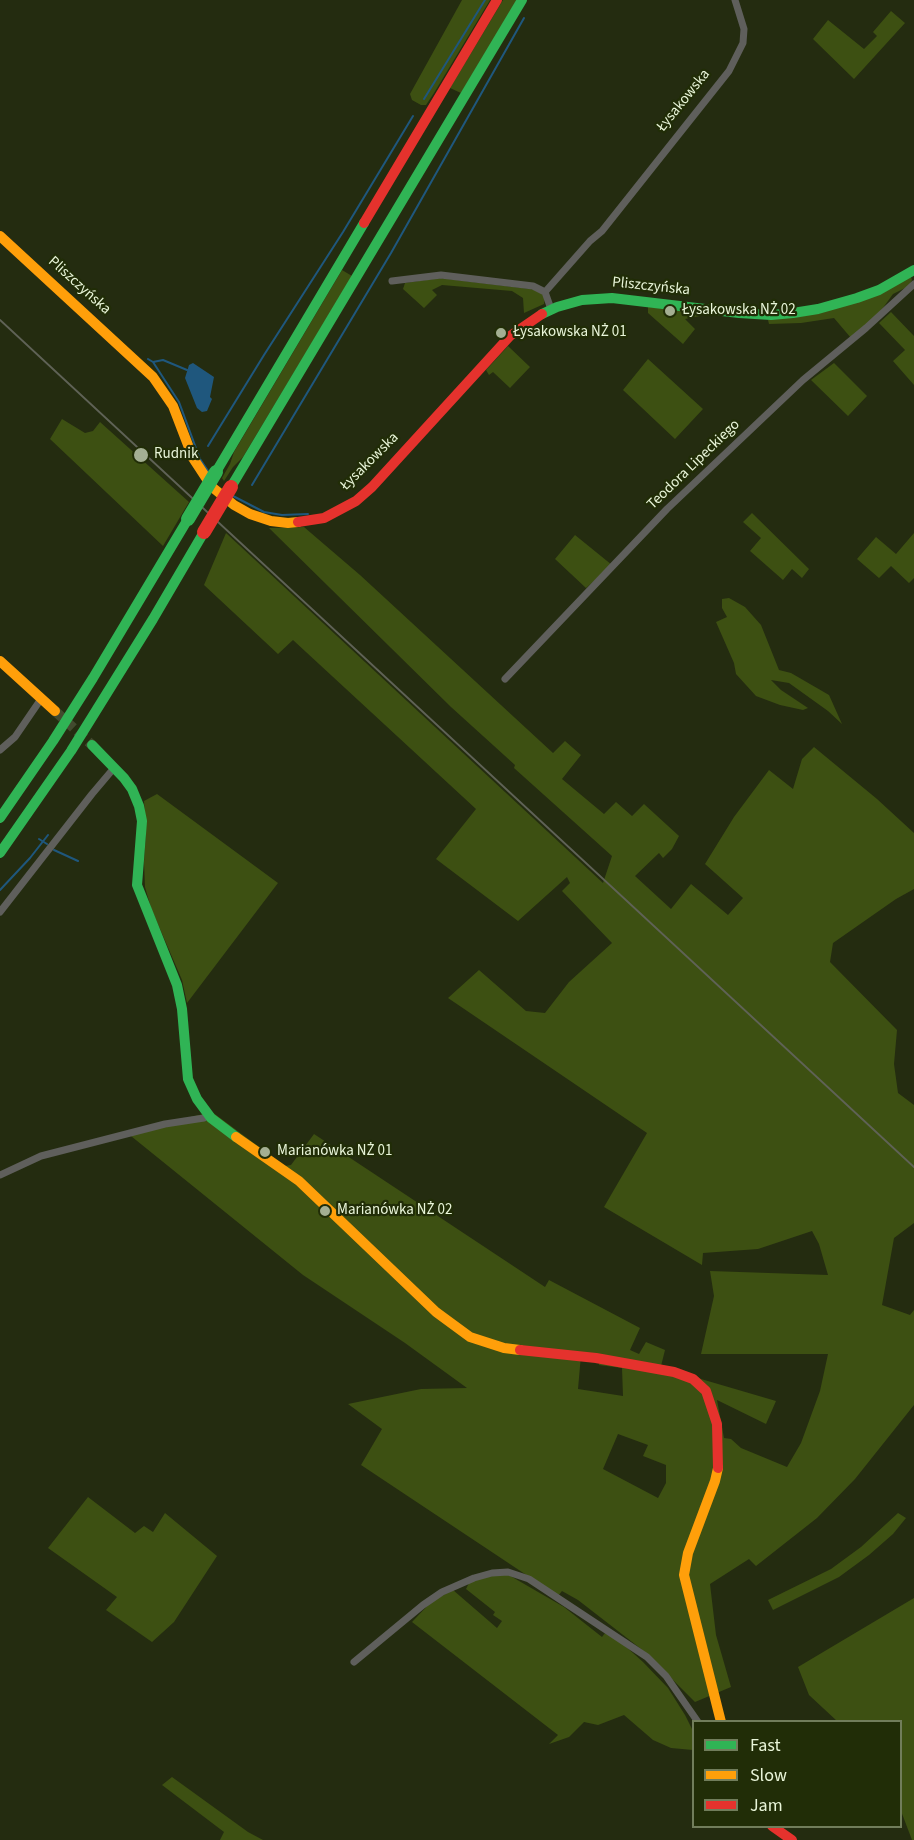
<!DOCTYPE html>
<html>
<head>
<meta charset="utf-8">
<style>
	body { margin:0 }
	#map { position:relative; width:914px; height:1840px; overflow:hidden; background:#242c10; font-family:"Source Sans 3",sans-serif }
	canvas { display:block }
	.legend { position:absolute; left:692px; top:1720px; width:210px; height:108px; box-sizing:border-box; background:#212d07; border:2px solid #717d5b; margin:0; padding:8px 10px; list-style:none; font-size:18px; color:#e9f5d9 }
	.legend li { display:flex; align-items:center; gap:12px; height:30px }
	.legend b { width:30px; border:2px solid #717d5b }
</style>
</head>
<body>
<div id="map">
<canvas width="914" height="1840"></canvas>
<ul class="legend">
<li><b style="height:8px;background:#30b455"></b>Fast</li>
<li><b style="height:8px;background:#ff9f0a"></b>Slow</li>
<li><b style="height:8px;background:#e5322d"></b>Jam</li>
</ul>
</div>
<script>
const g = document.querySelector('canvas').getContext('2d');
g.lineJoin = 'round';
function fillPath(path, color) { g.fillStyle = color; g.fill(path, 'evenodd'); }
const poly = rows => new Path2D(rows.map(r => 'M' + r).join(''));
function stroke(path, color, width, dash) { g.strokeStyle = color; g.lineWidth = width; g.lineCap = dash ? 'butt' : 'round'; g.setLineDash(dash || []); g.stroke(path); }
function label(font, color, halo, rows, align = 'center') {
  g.font = font + ' "Source Sans 3",sans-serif'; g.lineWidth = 4.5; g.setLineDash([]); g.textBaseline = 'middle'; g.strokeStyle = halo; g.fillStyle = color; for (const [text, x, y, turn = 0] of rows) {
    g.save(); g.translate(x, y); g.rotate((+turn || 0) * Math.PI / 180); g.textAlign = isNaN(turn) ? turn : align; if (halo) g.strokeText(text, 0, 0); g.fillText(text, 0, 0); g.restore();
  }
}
fillPath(poly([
	[462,0,490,0,434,93,426,105,421,105,412,100,410,94],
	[503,0,517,0,461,93,450,88],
	[891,11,905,23,854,79,813,39,828,20,864,49,877,36,873,32],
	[342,270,352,276,243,457,233,467,224,481,222,478,230,464,234,452],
	[911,277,912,280,909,286,893,294,880,312,851,338,834,318,801,323,769,324,768,320],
	[440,278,538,290,545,297,544,304,524,313,523,298,512,291,442,285,432,290,437,295,424,308,403,289,405,283],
	[648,307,698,312,700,316,685,319,695,329,683,344,648,313],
	[891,312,914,336,914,385,893,361,905,350,879,323],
	[508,346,530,367,510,388,493,372,489,375,486,370],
	[648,359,703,409,675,439,623,390],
	[834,363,867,396,848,416,811,380],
	[62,419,85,433,93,431,100,422,189,502,163,546,50,439],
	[752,513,809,569,802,578,792,569,783,580,750,551,761,538,743,522],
	[304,527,360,575,553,753,565,741,581,755,562,779,604,814,616,802,632,816,644,804,679,836,672,849,663,858,659,853,635,876,671,909,691,884,728,915,743,898,705,864,734,817,769,770,793,789,802,759,814,747,877,799,914,833,914,889,896,899,833,943,830,962,897,1030,894,1064,898,1093,914,1105,914,1223,894,1238,882,1305,910,1315,914,1310,914,1405,855,1479,817,1518,756,1566,749,1559,710,1584,716,1635,731,1687,695,1702,645,1652,578,1600,562,1591,558,1596,361,1465,382,1429,348,1404,421,1389,467,1388,405,1343,303,1275,126,1132,212,1112,285,1166,291,1165,314,1134,545,1287,549,1280,640,1328,630,1350,639,1354,646,1342,665,1350,661,1366,684,1371,701,1379,776,1401,766,1424,717,1400,724,1438,731,1439,741,1448,787,1467,801,1443,820,1391,828,1354,701,1354,714,1296,710,1271,828,1275,819,1244,812,1231,758,1249,703,1253,702,1265,604,1207,647,1133,448,998,479,970,526,1011,545,1013,569,982,612,943,562,891,570,883,567,877,518,921,436,859,476,809,293,640,278,654,204,585,226,533,603,883,612,856,514,768,515,765,451,707,269,528],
	[581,1355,600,1357,599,1365,622,1368,623,1396,578,1389],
	[618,1434,648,1445,643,1456,666,1465,666,1483,658,1498,603,1469],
	[914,533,914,578,909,583,891,566,879,578,857,559,876,537,896,554],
	[575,535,612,565,586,588,555,559],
	[729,598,745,607,761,625,779,670,791,673,829,695,842,724,828,711,789,683,771,680,781,690,808,708,803,710,780,705,756,696,736,674,734,663,716,622,727,617,722,608,722,599],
	[157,794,278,883,187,1003,182,980,151,908,145,887,144,862,146,832,144,801],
	[88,1497,135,1533,144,1526,153,1532,165,1513,217,1556,174,1622,152,1642,106,1610,117,1597,48,1548],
	[898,1513,906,1518,893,1534,869,1555,839,1577,773,1610,768,1600,831,1569,861,1547],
	[507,1574,564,1607,602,1637,605,1633,623,1644,643,1662,668,1688,685,1715,693,1731,693,1750,671,1748,653,1740,624,1715,598,1725,584,1722,569,1737,549,1744,558,1735,412,1622,431,1602,453,1590,497,1628,502,1621,493,1615,495,1612,466,1589,469,1583,484,1577],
	[914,1598,914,1840,912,1840,901,1811,900,1722,837,1721,809,1695,798,1667],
	[172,1777,248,1832,263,1840,220,1840,224,1832,162,1785]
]), '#3d5012');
fillPath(poly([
	[193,363,214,377,210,397,212,399,207,411,202,412,197,408,185,378,189,365]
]), '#1f577d');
stroke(poly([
	[424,99,485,0],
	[148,359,153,362,163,360,187,370],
	[153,362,179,402,200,459,210,474],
	[208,446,264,355,343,232,413,116],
	[252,485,391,253,524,18],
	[233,496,264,512,282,515,308,514],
	[39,839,47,844],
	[54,850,78,861],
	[0,890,30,858,48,835]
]), '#1f577d', 2);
stroke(poly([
	[55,711,92,745]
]), '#424a2e', 10, [10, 5]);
stroke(poly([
	[392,281,441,275,533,286,545,292,551,309],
	[545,292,590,241,602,231,729,71,743,43,744,29,735,0],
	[505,679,667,509,803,380,866,328,914,284],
	[0,750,15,737,41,699],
	[0,912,92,794,114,768],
	[0,1175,41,1156,165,1124,204,1118,208,1115],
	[354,1662,423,1605,442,1592,474,1578,492,1573,508,1572,529,1579,647,1657,666,1676,698,1722]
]), '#5f5f5c', 7);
stroke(poly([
	[542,314,557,307,582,300,612,298,739,313,771,315,793,313,818,309,857,298,879,290,914,270],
	[216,472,364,223],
	[231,487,522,0],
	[92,745,124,778,132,789,139,806,142,821,137,885,177,985,182,1009,188,1079,197,1099,211,1118,236,1137],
	[0,818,53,741,93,678,188,519],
	[0,853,71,751,153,619,204,532]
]), '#30b455', 10);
stroke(poly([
	[0,236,153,377,173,406,193,458,212,487,234,505,250,514,271,521,288,523,298,522],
	[0,661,55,711],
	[236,1137,299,1181,436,1312,470,1337,504,1348,520,1350],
	[718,1468,715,1481,688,1553,684,1575,721,1722]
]), '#ff9f0a', 10);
stroke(poly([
	[364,223,497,0],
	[298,522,324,518,356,501,372,487,510,336,542,314],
	[520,1350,596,1358,674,1372,693,1379,706,1391,717,1424,718,1468],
	[772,1826,792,1840]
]), '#e5322d', 10);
stroke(poly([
	[0,320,914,1167]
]), '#5f6256', 2);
stroke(poly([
	[188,519,216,472]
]), '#30b455', 14);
stroke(poly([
	[204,532,231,487]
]), '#e5322d', 14);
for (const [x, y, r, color] of [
	[670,311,6,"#a4af93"],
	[501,333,6,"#a4af93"],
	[141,455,8,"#a4af93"],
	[265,1152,6,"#a4af93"],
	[325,1211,6,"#a4af93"]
]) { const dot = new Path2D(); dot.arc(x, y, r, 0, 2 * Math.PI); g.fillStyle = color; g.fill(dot); stroke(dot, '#212d07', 2); }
label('15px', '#e9f5d9', '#212d07', [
	["Łysakowska",684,101,-51],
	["Pliszczyńska",79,286,42],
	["Pliszczyńska",651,287,6],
	["Łysakowska",370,462,-45],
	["Teodora Lipeckiego",694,465,-44]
]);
label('15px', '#e9f5d9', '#212d07', [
	["Łysakowska NŻ 02",682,311],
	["Łysakowska NŻ 01",513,333],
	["Rudnik",154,455],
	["Marianówka NŻ 01",277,1152],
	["Marianówka NŻ 02",337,1211]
], 'left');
</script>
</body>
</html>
